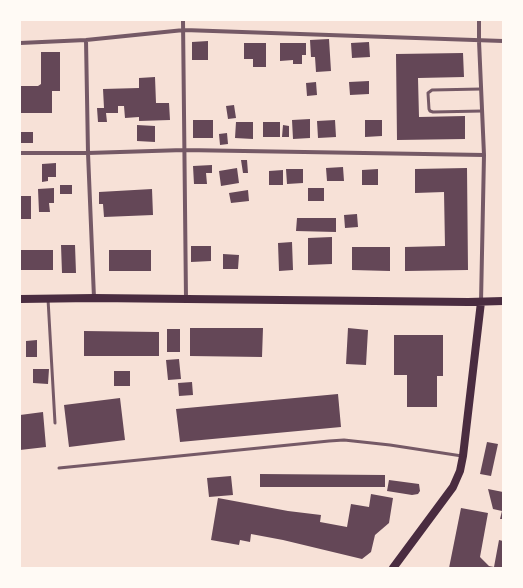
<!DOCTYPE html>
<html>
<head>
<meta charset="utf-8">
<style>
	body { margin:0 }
	#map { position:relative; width:523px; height:588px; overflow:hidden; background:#f7e1d7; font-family:Merriweather,serif }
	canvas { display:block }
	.frame { position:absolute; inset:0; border:21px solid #fffaf5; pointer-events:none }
</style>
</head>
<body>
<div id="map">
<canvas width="523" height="588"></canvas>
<div class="frame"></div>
</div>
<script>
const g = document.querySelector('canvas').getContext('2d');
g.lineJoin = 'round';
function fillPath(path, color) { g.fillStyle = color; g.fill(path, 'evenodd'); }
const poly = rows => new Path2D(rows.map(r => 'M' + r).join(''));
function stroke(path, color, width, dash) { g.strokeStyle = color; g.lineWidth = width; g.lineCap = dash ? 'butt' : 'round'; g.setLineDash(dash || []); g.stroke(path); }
fillPath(poly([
	[329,39,331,71,316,72,315,57,311,57,310,40],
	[208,41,208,60,192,60,192,42],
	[369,42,370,57,352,58,351,43],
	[244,43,266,43,266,67,253,67,253,59,244,59],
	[280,43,306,43,306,55,302,55,302,64,293,64,293,60,280,61],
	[41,52,60,52,60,91,52,91,52,113,20,113,20,86,38,86,41,84],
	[463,53,464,77,418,78,419,117,465,116,465,139,397,140,396,54],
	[155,77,156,103,169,103,170,120,139,121,139,117,125,118,124,106,118,106,118,113,106,113,107,122,98,122,97,108,104,108,103,89,139,88,139,78],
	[369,81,369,94,350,95,349,82],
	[316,82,317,95,307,96,306,83],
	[234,105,236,118,228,119,226,106],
	[310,119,310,138,293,139,292,120],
	[193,120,213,120,213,138,193,138],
	[335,120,336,137,318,138,317,121],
	[365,120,382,120,382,136,365,137],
	[236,122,253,122,253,139,235,138],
	[263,122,280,122,280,137,263,137],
	[137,125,155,126,155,142,137,141],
	[283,125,289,126,289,137,282,137],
	[20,132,33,132,33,143,20,143],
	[227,133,228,144,220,145,219,134],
	[241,160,247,160,248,173,243,173],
	[56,163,56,177,48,177,48,181,42,182,42,164],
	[212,165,212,173,206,173,207,184,194,184,193,166],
	[343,167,344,181,327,181,326,168],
	[237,168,239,183,221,186,219,171],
	[467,168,468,270,405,271,405,247,445,246,444,192,415,193,415,169],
	[286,169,303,169,303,183,287,184],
	[378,169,378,185,362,185,362,170],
	[283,170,283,185,269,185,269,171],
	[60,185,72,185,72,194,60,194],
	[54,188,54,203,49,203,50,212,39,212,38,189],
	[308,188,324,188,324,201,308,201],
	[152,189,153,215,104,217,103,204,99,204,99,192],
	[248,190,249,201,231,203,229,193],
	[20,196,31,196,31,219,20,219],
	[357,214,358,227,345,228,344,215],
	[297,218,336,218,336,232,296,231],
	[332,237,332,264,308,265,308,238],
	[292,242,293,270,279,271,278,243],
	[61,245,75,245,76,273,62,273],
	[191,246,211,246,211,261,191,262],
	[352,247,390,247,390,271,352,270],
	[20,250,53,250,53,270,20,270],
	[109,250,151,250,151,271,109,271],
	[223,254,239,255,238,269,223,269],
	[190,328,263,328,262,357,190,356],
	[348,328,368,330,366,365,346,364],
	[167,329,180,329,180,352,167,352],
	[84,331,159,332,159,356,84,356],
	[394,335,443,335,443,376,437,376,437,407,407,407,407,375,394,375],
	[37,340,37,357,26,357,26,341],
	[179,359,181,379,168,380,166,360],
	[33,369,49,369,48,384,33,383],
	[114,371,130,371,130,386,114,386],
	[192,382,193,395,179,396,178,383],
	[338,394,341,427,180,442,176,409],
	[120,398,125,440,69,447,64,405],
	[43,412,46,447,20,450,20,415],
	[487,442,498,444,491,476,480,474],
	[260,474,385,475,385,487,260,487],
	[231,476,233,495,209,497,207,478],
	[389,480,419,484,420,491,418,494,412,495,387,491],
	[488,489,503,492,503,519,500,519,502,511,493,509],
	[371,494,393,498,389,523,375,535,371,552,362,559,283,540,251,534,250,542,240,540,239,545,211,540,218,498,288,511,321,515,320,522,347,527,351,504,369,507],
	[461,508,488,513,480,557,489,566,494,567,499,540,503,541,503,568,449,568]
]), '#644757');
stroke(poly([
	[481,89,432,90,428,93,429,109,430,111,433,112,482,111],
	[48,299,55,423],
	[59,468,329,441,344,440,390,445,462,456]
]), '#755966', 3);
stroke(poly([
	[183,20,186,299],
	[479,20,479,41,484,155,481,302],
	[86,40,88,153,94,298],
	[20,43,86,40,184,30,503,41],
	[20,153,88,153,184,150,484,155]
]), '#755966', 4);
stroke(poly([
	[20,299,94,298,468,302,503,301],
	[393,568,453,487,460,471,463,456,481,302]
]), '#4a2c40', 8);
</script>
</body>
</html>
